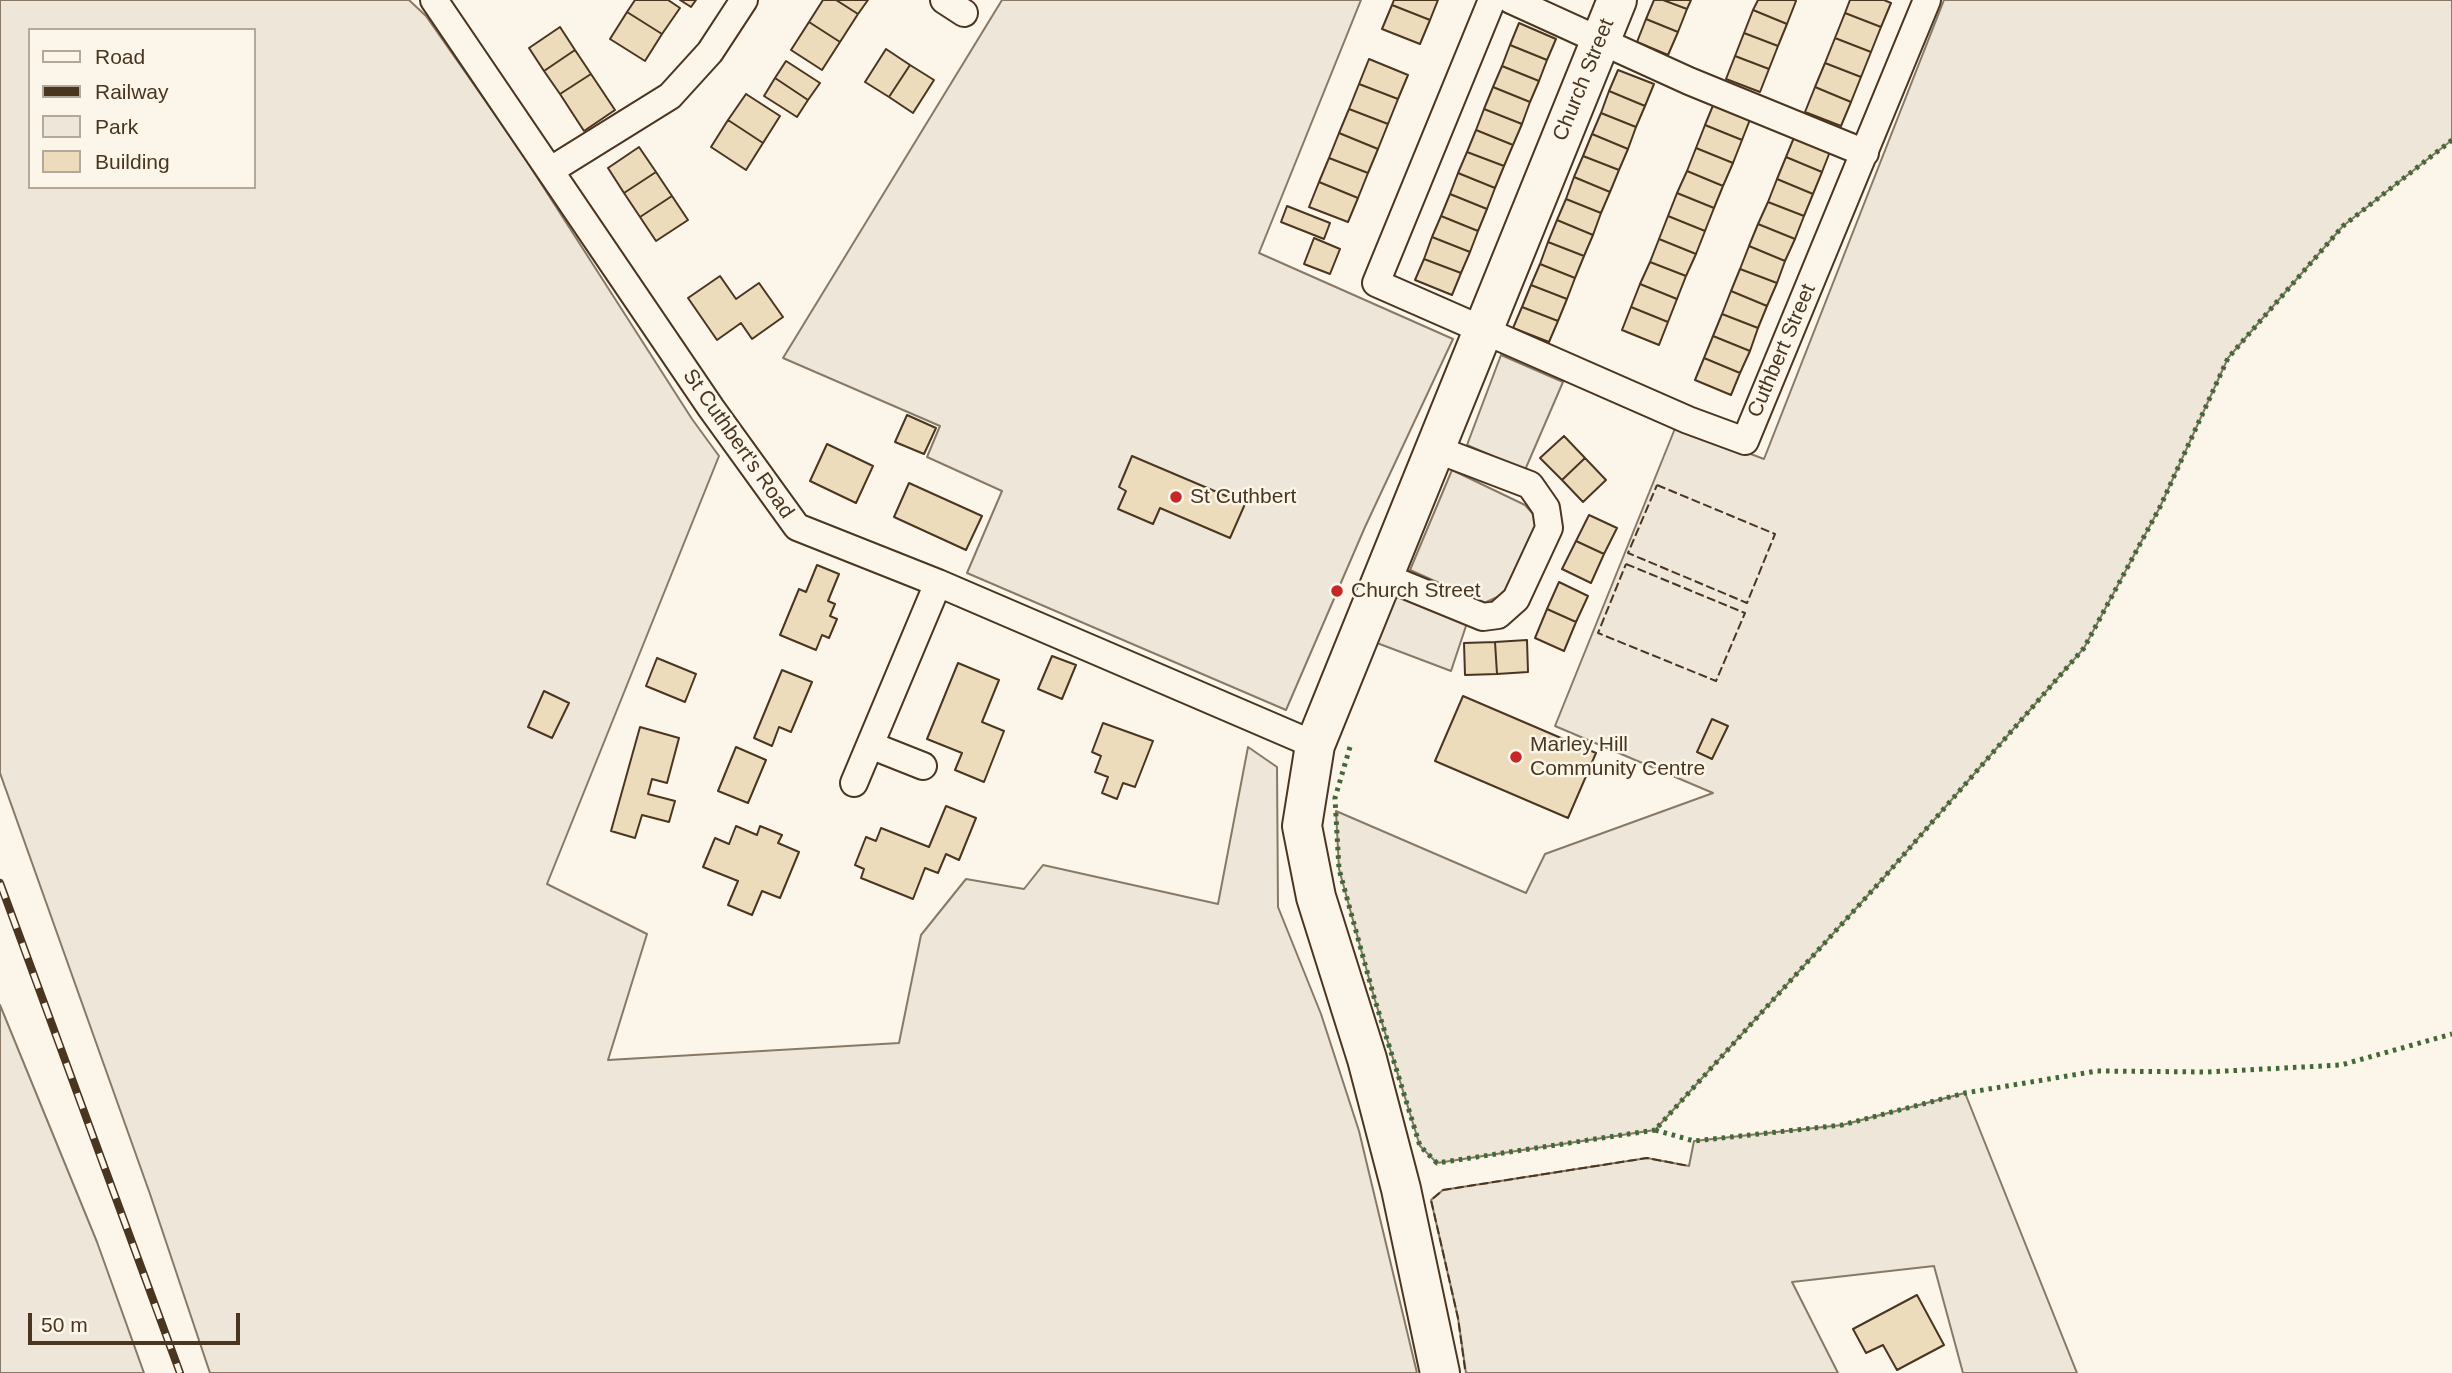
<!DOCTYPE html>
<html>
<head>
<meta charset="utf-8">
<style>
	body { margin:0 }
	#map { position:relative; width:2452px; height:1373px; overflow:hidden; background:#fbf6e9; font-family:Arial,sans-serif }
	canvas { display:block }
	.legend { position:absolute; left:28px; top:28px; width:228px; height:161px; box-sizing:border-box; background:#fbf6e9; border:2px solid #b4a999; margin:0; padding:9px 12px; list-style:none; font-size:21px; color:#4a3520 }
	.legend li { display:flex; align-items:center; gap:14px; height:35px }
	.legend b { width:35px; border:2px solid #b4a999 }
	.scale { position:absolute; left:28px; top:1313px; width:212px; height:32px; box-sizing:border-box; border:4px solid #4a3520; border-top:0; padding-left:9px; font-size:21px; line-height:24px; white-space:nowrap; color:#4a3520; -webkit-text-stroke:5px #fbf6e9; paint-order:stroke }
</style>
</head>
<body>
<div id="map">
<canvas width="2452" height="1373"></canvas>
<ul class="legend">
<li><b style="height:9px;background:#fbf6e9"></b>Road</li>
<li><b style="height:9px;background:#4a3520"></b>Railway</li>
<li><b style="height:19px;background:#ede6d9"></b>Park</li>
<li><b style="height:19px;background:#ecdcbc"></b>Building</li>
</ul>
<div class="scale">50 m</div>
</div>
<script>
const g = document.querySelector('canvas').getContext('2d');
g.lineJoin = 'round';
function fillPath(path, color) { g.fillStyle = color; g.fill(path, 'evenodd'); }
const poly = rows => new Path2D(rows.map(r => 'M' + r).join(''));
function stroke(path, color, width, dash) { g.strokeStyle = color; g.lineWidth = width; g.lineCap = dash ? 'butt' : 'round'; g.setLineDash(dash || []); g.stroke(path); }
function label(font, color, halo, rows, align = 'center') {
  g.font = font + ' Arial,sans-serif'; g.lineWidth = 5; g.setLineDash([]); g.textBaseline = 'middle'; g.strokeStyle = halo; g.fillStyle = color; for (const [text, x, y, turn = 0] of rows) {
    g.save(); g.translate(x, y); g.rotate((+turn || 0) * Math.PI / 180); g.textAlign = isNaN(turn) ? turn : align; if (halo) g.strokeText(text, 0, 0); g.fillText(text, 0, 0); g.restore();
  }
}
const green = poly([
	[0,0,409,0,426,16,519,149,692,419,719,456,547,884,647,934,608,1060,899,1043,921,935,966,879,1024,889,1043,865,1218,904,1248,747,1277,767,1278,907,1321,1014,1359,1131,1417,1373,210,1373,150,1194,0,773,0,0],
	[30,30,254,30,254,187,30,187,30,30],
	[1002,0,1361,0,1259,253,1453,339,1365,527,1286,710,967,573,1002,491,927,457,940,426,783,358,1002,0],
	[1944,0,2452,0,2452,140,2343,226,2228,358,2160,507,2084,648,1880,882,1655,1130,1437,1163,1420,1146,1374,997,1339,869,1336,811,1526,893,1545,854,1713,793,1555,726,1676,426,1764,459,1944,0],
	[1501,355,1563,382,1525,470,1467,445,1501,355],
	[1452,470,1525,505,1534,515,1538,527,1514,579,1502,595,1484,603,1410,570,1452,470],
	[1396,592,1468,620,1451,671,1377,643,1396,592],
	[0,1005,97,1242,144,1373,0,1373,0,1005],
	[1965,1093,2077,1373,1963,1373,1934,1266,1792,1282,1838,1373,1466,1373,1458,1318,1431,1200,1443,1190,1647,1158,1689,1166,1694,1141,1842,1125,1965,1093]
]);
fillPath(green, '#ede6d9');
stroke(green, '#887966', 2);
const building = poly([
	[635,0,668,0,680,8,662,34,627,12,635,0],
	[680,0,696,0,691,7,680,0],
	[823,0,836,0,858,14,840,42,809,22,823,0],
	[836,0,868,0,858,14,836,0],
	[1394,0,1438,0,1430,20,1392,5,1394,0],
	[1654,0,1663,0,1687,9,1678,32,1646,19,1654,0],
	[1663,0,1691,0,1687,9,1663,0],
	[1758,0,1794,0,1796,1,1787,24,1753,10,1758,0],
	[1850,0,1884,0,1891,3,1881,27,1845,13,1850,0],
	[1392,5,1430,20,1420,44,1382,29,1392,5],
	[1753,10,1787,24,1778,46,1744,33,1753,10],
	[627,12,662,34,645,61,610,39,627,12],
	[1845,13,1881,27,1871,52,1835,38,1845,13],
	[1646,19,1678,32,1668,55,1637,42,1646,19],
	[809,22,840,42,822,70,791,50,809,22],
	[1519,23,1556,39,1547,60,1510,45,1519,23],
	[560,27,575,50,544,71,529,48,560,27],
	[1744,33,1778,46,1769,69,1735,56,1744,33],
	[1835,38,1871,52,1861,77,1825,63,1835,38],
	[1510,45,1547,60,1539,81,1502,66,1510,45],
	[886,49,910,65,889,97,865,82,886,49],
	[575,50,591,74,560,94,544,71,575,50],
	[1735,56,1769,69,1760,92,1726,79,1735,56],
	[1369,59,1408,75,1398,99,1359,84,1369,59],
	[786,61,820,83,808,100,775,78,786,61],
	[1825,63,1861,77,1851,102,1815,87,1825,63],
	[910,65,934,80,913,113,889,97,910,65],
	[1502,66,1539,81,1530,102,1493,87,1502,66],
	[1618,70,1654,84,1645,106,1609,91,1618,70],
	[591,74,615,110,584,131,560,94,591,74],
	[775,78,808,100,797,117,764,96,775,78],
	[1359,84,1398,99,1388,124,1349,109,1359,84],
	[1493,87,1530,102,1522,124,1484,109,1493,87],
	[1815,87,1851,102,1841,126,1805,112,1815,87],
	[1609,91,1645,106,1636,127,1601,113,1609,91],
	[746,94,780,116,763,143,728,120,746,94],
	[1714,103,1751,117,1742,140,1705,125,1714,103],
	[1349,109,1388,124,1378,149,1339,133,1349,109],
	[1484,109,1522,124,1513,145,1476,130,1484,109],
	[1601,113,1636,127,1628,149,1592,134,1601,113],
	[728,120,763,143,746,170,711,147,728,120],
	[1705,125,1742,140,1733,163,1696,148,1705,125],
	[1476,130,1513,145,1504,166,1467,152,1476,130],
	[1339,133,1378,149,1368,173,1329,158,1339,133],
	[1592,134,1628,149,1619,170,1583,156,1592,134],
	[1795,135,1831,149,1822,172,1786,157,1795,135],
	[639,147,656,172,624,193,608,168,639,147],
	[1696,148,1733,163,1723,186,1687,171,1696,148],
	[1467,152,1504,166,1495,188,1458,173,1467,152],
	[1583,156,1619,170,1610,192,1574,177,1583,156],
	[1786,157,1822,172,1813,194,1777,179,1786,157],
	[1329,158,1368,173,1358,198,1319,182,1329,158],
	[1687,171,1723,186,1714,208,1677,193,1687,171],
	[656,172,672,196,640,217,624,193,656,172],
	[1458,173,1495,188,1487,209,1450,194,1458,173],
	[1574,177,1610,192,1601,213,1566,199,1574,177],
	[1777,179,1813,194,1804,216,1768,202,1777,179],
	[1319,182,1358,198,1348,222,1309,207,1319,182],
	[1677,193,1714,208,1705,231,1668,216,1677,193],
	[1450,194,1487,209,1478,231,1441,216,1450,194],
	[672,196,688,220,656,241,640,217,672,196],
	[1566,199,1601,213,1593,235,1557,220,1566,199],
	[1768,202,1804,216,1795,239,1758,224,1768,202],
	[1287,206,1330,223,1324,239,1281,222,1287,206],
	[1441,216,1478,231,1470,252,1432,237,1441,216],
	[1668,216,1705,231,1696,254,1659,239,1668,216],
	[1557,220,1593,235,1584,256,1548,242,1557,220],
	[1758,224,1795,239,1785,261,1749,246,1758,224],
	[1432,237,1470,252,1461,273,1424,259,1432,237],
	[1314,238,1340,249,1330,274,1304,264,1314,238],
	[1659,239,1696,254,1686,276,1650,262,1659,239],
	[1548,242,1584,256,1575,278,1540,264,1548,242],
	[1749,246,1785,261,1777,283,1740,269,1749,246],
	[1424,259,1461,273,1452,295,1415,280,1424,259],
	[1650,262,1686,276,1677,299,1640,284,1650,262],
	[1540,264,1575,278,1567,299,1531,285,1540,264],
	[1740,269,1777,283,1767,306,1731,291,1740,269],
	[720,276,736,299,759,283,783,317,752,339,741,323,717,340,688,298,720,276],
	[1640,284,1677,299,1668,322,1631,307,1640,284],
	[1531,285,1567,299,1558,321,1522,307,1531,285],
	[1731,291,1767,306,1758,328,1722,314,1731,291],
	[1522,307,1558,321,1549,342,1513,328,1522,307],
	[1631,307,1668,322,1659,345,1622,330,1631,307],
	[1722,314,1758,328,1750,351,1713,336,1722,314],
	[1713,336,1750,351,1740,373,1704,358,1713,336],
	[1704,358,1740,373,1731,395,1695,380,1704,358],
	[907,415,936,428,924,454,895,442,907,415],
	[1564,436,1585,458,1562,480,1540,458,1564,436],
	[827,444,873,466,856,503,810,481,827,444],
	[1132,456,1245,504,1230,538,1160,508,1153,524,1118,509,1126,491,1119,487,1132,456],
	[1585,458,1606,480,1583,502,1562,480,1585,458],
	[909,483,982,516,966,550,894,517,909,483],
	[1589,515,1617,528,1604,554,1576,541,1589,515],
	[1576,541,1604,554,1591,583,1562,569,1576,541],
	[817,565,839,574,828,601,835,604,830,616,837,619,829,638,822,635,816,650,780,635,799,589,806,592,817,565],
	[1559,582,1588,596,1576,622,1547,609,1559,582],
	[1547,609,1576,622,1564,651,1535,638,1547,609],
	[1527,640,1528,672,1497,674,1495,642,1527,640],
	[1495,642,1497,674,1465,675,1464,643,1495,642],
	[1052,656,1076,665,1062,699,1038,689,1052,656],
	[657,658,696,674,685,702,646,686,657,658],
	[958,663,999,680,982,722,1004,731,984,782,955,770,962,753,927,739,958,663],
	[782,670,812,682,791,732,779,727,772,746,754,738,782,670],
	[544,691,569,703,552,738,528,727,544,691],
	[1463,696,1596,753,1568,818,1435,761,1463,696],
	[1712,719,1728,726,1712,759,1697,752,1712,719],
	[1103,723,1153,741,1135,787,1123,783,1117,799,1102,793,1108,777,1095,772,1101,756,1092,752,1103,723],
	[640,727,679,738,667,783,652,779,648,794,675,801,669,822,642,815,635,838,611,831,640,727],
	[736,747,766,760,748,803,718,791,736,747],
	[946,806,976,818,959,860,946,854,938,873,925,868,913,899,861,878,864,869,855,865,866,837,876,841,881,828,929,847,946,806],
	[736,826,757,835,760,826,782,835,778,843,799,852,780,898,762,891,752,915,728,905,738,881,703,867,715,838,729,844,736,826],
	[1917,1295,1944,1345,1897,1370,1883,1345,1866,1353,1853,1329,1917,1295]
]);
fillPath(building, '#ecdcbc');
stroke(building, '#4a3520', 2);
const minor = poly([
	[434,0,711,408,797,527,938,583,1315,745],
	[944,0,964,13],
	[1492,0,1376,283,1688,420,1745,441,1927,0],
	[1511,0,1689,81,1865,153],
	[551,170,670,96,710,52,744,0],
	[1383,576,1483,617,1498,615,1516,599,1549,528,1546,508,1530,485,1433,448],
	[870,745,923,766],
	[854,783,938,583]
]);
const trunk = poly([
	[1440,1373,1401,1189,1367,1059,1316,897,1302,826,1315,745,1617,0]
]);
stroke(minor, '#4a3520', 30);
stroke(trunk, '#4a3520', 42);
stroke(minor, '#fbf6e9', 26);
stroke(trunk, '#fbf6e9', 38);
const rail = poly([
	[0,883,180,1373]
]);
stroke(rail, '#4a3520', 8);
stroke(rail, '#fbf6e9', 5, [16]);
stroke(poly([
	[2452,140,2343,226,2228,358,2160,507,2084,648,1880,882,1655,1130,1694,1141,1842,1125,1965,1093,2097,1071,2207,1072,2341,1065,2452,1034],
	[1350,747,1335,798,1339,869,1374,997,1420,1146,1437,1163,1655,1130]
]), '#436837', 5, [3.5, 5]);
stroke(poly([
	[1657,485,1775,534,1747,603,1628,553,1657,485],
	[1626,564,1745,613,1716,681,1598,633,1626,564],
	[1465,1369,1458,1318,1431,1200,1443,1190,1647,1158,1689,1166]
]), '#4a3520', 2, [9, 3.5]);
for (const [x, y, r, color] of [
	[1176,497,7,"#c62828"],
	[1337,591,7,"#c62828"],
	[1516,757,7,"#c62828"]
]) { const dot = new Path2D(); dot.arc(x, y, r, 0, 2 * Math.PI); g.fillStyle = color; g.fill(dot); stroke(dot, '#fbf6e9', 2.5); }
label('21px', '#4a3520', '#fbf6e9', [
	["Church Street",1584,80,-68],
	["Cuthbert Street",1782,351,-67],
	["St Cuthbert's Road",738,444,55]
]);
label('21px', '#4a3520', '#fbf6e9', [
	["St Cuthbert",1190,497],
	["Church Street",1351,591],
	["Marley Hill",1530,745],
	["Community Centre",1530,769]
], 'left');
</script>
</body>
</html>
